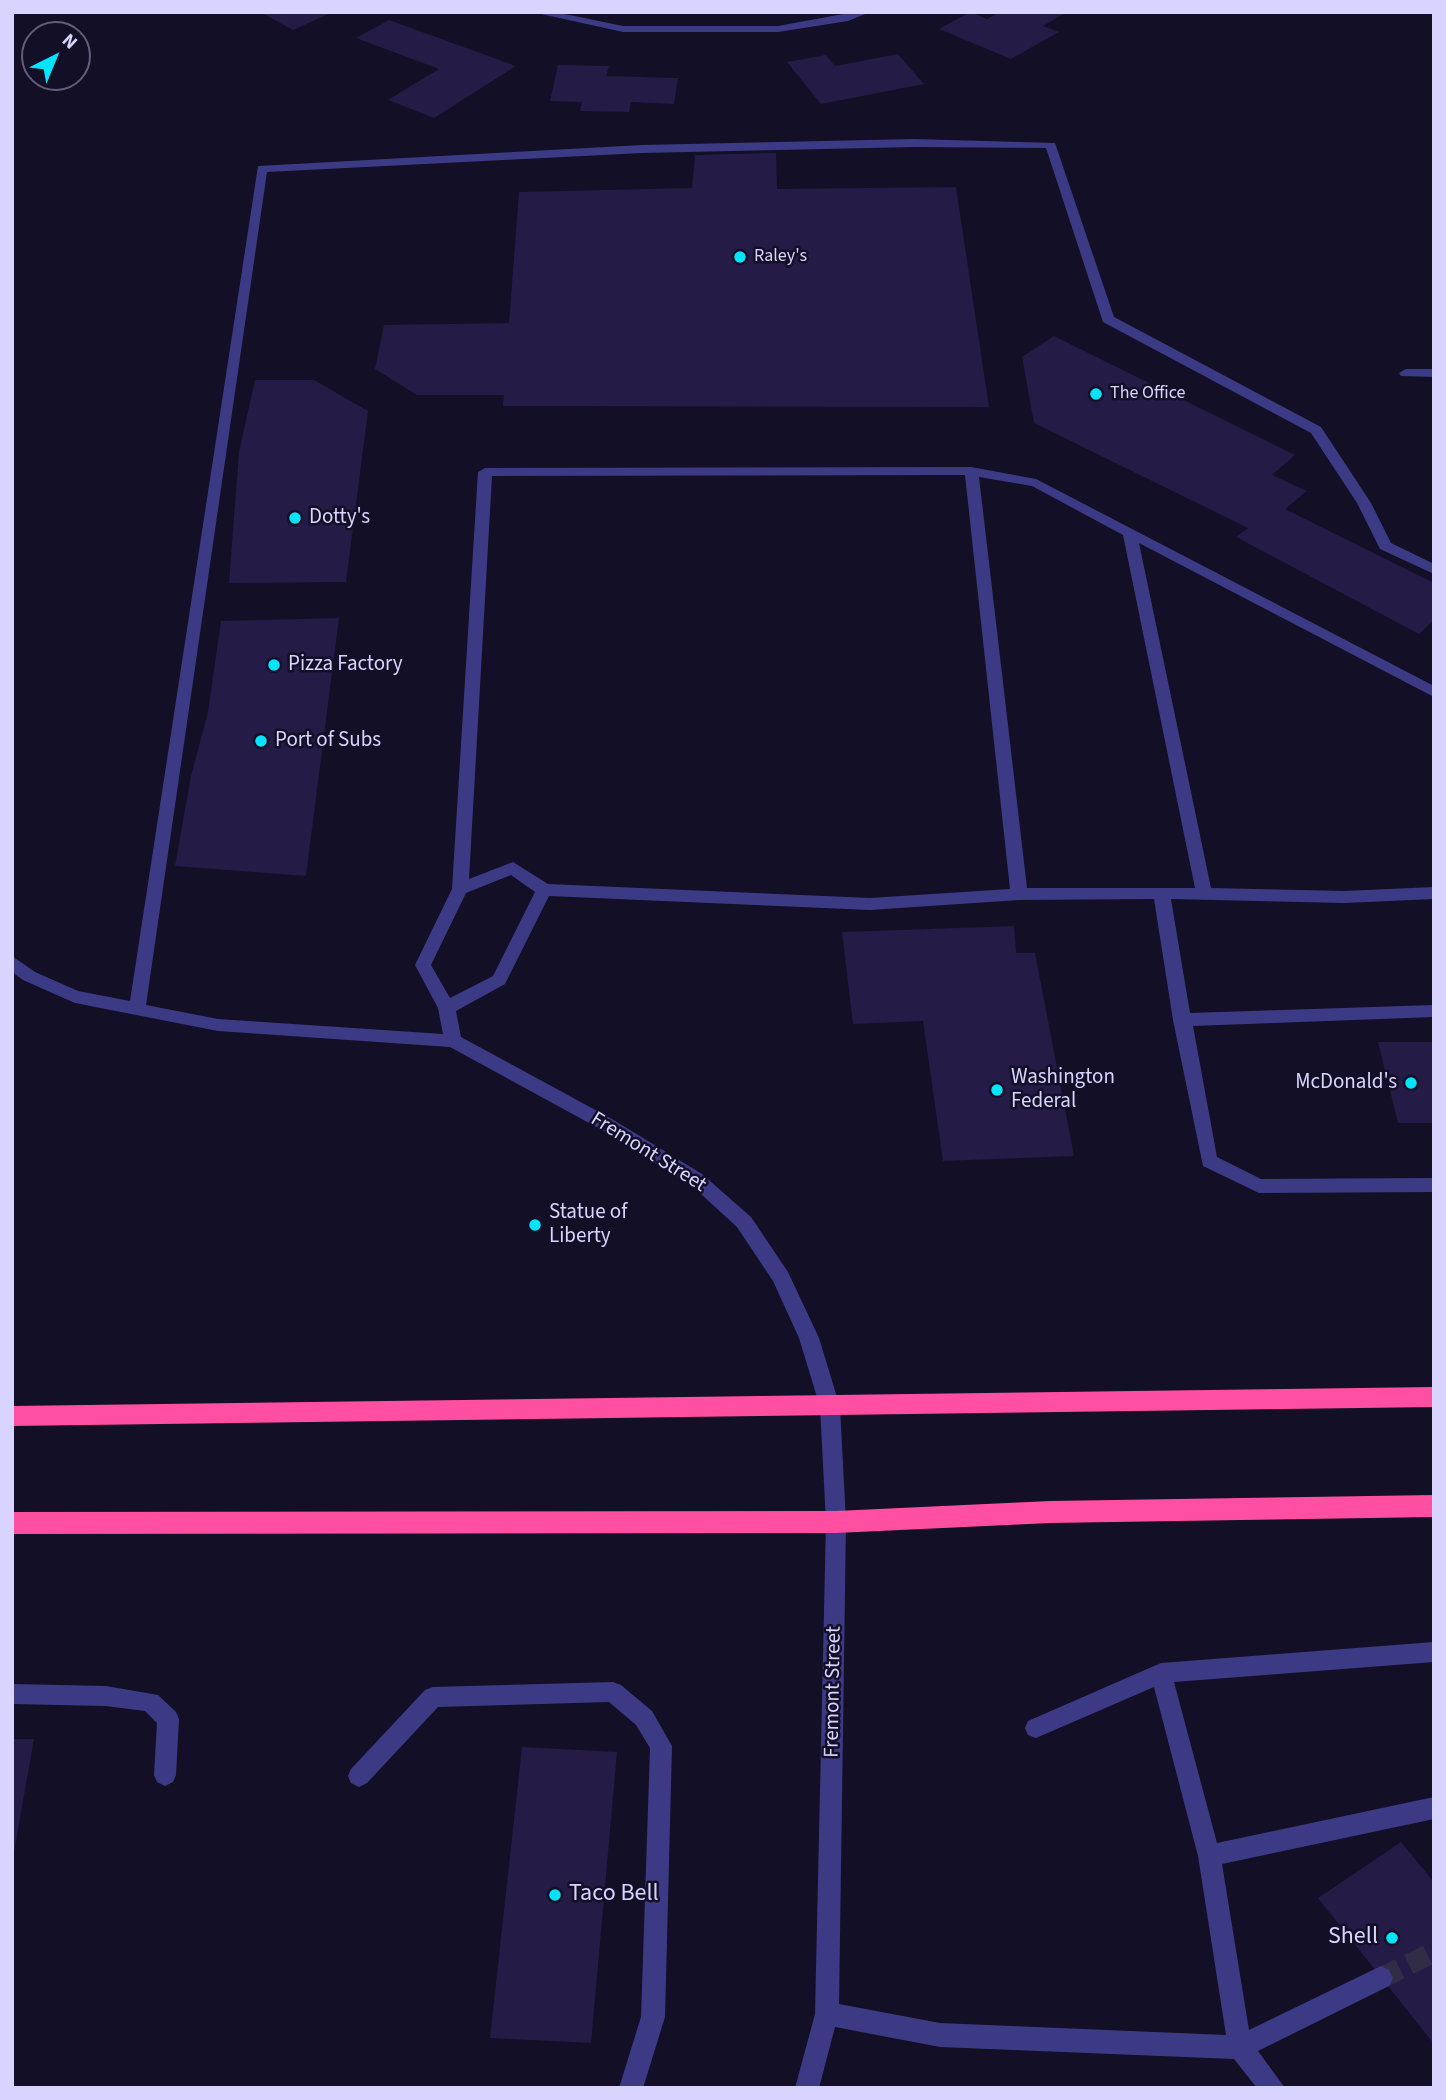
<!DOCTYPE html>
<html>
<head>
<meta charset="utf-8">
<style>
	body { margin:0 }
	#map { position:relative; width:1446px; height:2100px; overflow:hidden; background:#130f26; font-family:"Source Sans 3",sans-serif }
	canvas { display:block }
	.frame { position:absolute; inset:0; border:14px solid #d9d4ff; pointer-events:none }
	.north { position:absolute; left:21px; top:21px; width:70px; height:70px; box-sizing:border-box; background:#130f26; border:2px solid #625e7d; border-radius:50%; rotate:43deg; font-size:19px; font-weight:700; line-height:28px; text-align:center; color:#d9d4ff }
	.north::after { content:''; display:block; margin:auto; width:24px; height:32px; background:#00e5ff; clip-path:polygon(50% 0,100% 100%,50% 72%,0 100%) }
</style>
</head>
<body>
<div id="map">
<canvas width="1446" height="2100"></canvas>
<div class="frame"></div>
<div class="north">N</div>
</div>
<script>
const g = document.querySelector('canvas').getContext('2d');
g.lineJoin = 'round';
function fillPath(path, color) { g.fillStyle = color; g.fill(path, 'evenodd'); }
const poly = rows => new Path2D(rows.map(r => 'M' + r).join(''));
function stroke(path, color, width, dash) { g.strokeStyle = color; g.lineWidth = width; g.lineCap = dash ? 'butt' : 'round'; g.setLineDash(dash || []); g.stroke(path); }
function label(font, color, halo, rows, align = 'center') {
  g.font = font + ' "Source Sans 3",sans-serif'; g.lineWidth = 5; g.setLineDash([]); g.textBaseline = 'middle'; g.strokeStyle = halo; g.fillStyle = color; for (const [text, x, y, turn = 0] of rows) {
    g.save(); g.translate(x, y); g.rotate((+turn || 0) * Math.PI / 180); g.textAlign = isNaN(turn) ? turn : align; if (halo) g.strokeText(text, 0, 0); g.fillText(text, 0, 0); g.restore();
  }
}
fillPath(poly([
	[260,12,333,12,293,30],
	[970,12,987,19,1000,12,1067,12,1043,26,1059,32,1011,59,939,29],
	[389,20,516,66,434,118,388,100,439,69,356,38],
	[898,54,924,84,821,104,787,62,826,55,835,66],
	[558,65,609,66,606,76,678,78,674,104,631,102,629,112,580,111,582,102,550,101],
	[776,153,777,189,956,187,989,407,503,406,504,395,417,395,375,369,384,325,509,323,519,192,692,188,695,155],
	[1054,336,1295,455,1272,475,1307,491,1285,509,1434,583,1434,620,1419,634,1236,537,1248,528,1034,423,1022,357],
	[255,380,314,380,368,411,346,582,229,583,239,452],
	[339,618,306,876,175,866,191,776,208,712,221,621],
	[1014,926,1016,953,1035,953,1074,1156,943,1161,923,1021,853,1024,842,932],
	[1378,1042,1434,1042,1434,1123,1398,1123],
	[12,1739,34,1739,14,1852,12,1852],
	[522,1747,617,1752,591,2043,490,2038],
	[1401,1842,1434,1882,1434,2044,1318,1898]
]), '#241b47');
stroke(poly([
	[1381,1978,1434,1952]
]), '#312d47', 21, [21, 10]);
fillPath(poly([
	[532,12,555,12,623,26,778,26,854,12,870,12,848,21,778,32,623,32,532,12],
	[914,139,1055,143,1114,317,1321,427,1371,503,1391,543,1434,564,1434,574,1380,549,1357,503,1311,433,1103,322,1046,148,914,147,642,153,267,172,146,1005,218,1019,443,1034,438,1008,415,965,452,889,478,472,485,468,971,467,1036,479,1434,686,1434,697,1139,543,1211,888,1344,891,1434,887,1434,899,1344,903,1171,899,1190,1013,1434,1005,1434,1017,1193,1026,1217,1157,1261,1179,1434,1178,1434,1192,1259,1193,1203,1166,1173,1020,1154,899,1019,900,870,910,549,896,505,984,456,1011,461,1037,612,1119,702,1174,751,1217,788,1272,819,1338,840,1407,846,1522,839,2004,940,2023,1226,2035,1198,1856,1154,1687,1036,1738,1028,1735,1025,1728,1028,1721,1161,1663,1434,1642,1434,1662,1174,1682,1217,1843,1434,1797,1434,1819,1222,1864,1249,2030,1381,1966,1389,1970,1393,1978,1389,1986,1258,2051,1285,2088,1257,2088,1234,2059,940,2047,835,2027,819,2088,795,2088,815,2014,826,1522,820,1407,799,1338,773,1281,737,1227,690,1184,600,1129,450,1047,218,1031,75,1003,23,980,12,972,12,956,35,972,78,991,130,1001,258,166,642,145,914,139],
	[965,475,1010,889,870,898,548,884,513,862,469,879,492,476,965,475],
	[979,477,1032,486,1123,535,1195,888,1027,888,979,477],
	[511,875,535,892,493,976,450,998,431,965,466,893,511,875],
	[1406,369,1434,369,1434,377,1401,376,1399,373,1406,369],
	[613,1682,621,1685,652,1711,672,1746,665,2017,643,2088,619,2088,641,2017,650,1748,636,1725,609,1702,438,1707,367,1783,359,1787,351,1783,348,1776,351,1769,425,1690,433,1687,613,1682],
	[12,1684,106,1686,158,1695,176,1712,179,1719,176,1775,173,1782,165,1786,157,1782,154,1775,157,1723,145,1711,106,1706,12,1704,12,1684]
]), '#3d3a85');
fillPath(poly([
	[1434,1387,1434,1407,12,1426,12,1406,1434,1387],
	[1434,1495,1434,1517,1050,1523,836,1533,12,1534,12,1512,836,1511,1050,1501,1434,1495]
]), '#ff4fa3');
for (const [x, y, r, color] of [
	[740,257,7,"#00e5ff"],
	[1096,394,7,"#00e5ff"],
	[295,518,7,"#00e5ff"],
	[274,665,7,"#00e5ff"],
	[261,741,7,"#00e5ff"],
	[1411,1083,7,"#00e5ff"],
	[997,1090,7,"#00e5ff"],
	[535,1225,7,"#00e5ff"],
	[555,1895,7,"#00e5ff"],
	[1392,1938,7,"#00e5ff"]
]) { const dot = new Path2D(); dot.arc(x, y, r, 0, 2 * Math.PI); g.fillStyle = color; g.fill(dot); stroke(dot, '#130f26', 2.5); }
label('18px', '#d9d4ff', '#130f26', [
	["Raley's",754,257],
	["The Office",1110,394]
], 'left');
label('21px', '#d9d4ff', '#130f26', [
	["Dotty's",309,518],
	["Pizza Factory",288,665],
	["Port of Subs",275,741],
	["Washington",1011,1078],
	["Federal",1011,1102],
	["McDonald's",1397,1083,"right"],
	["Statue of",549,1213],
	["Liberty",549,1237]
], 'left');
label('21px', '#d9d4ff', '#130f26', [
	["Fremont Street",648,1153,32],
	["Fremont Street",834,1692,-89]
]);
label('24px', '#d9d4ff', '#130f26', [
	["Taco Bell",569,1895],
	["Shell",1378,1938,"right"]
], 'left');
</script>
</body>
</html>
